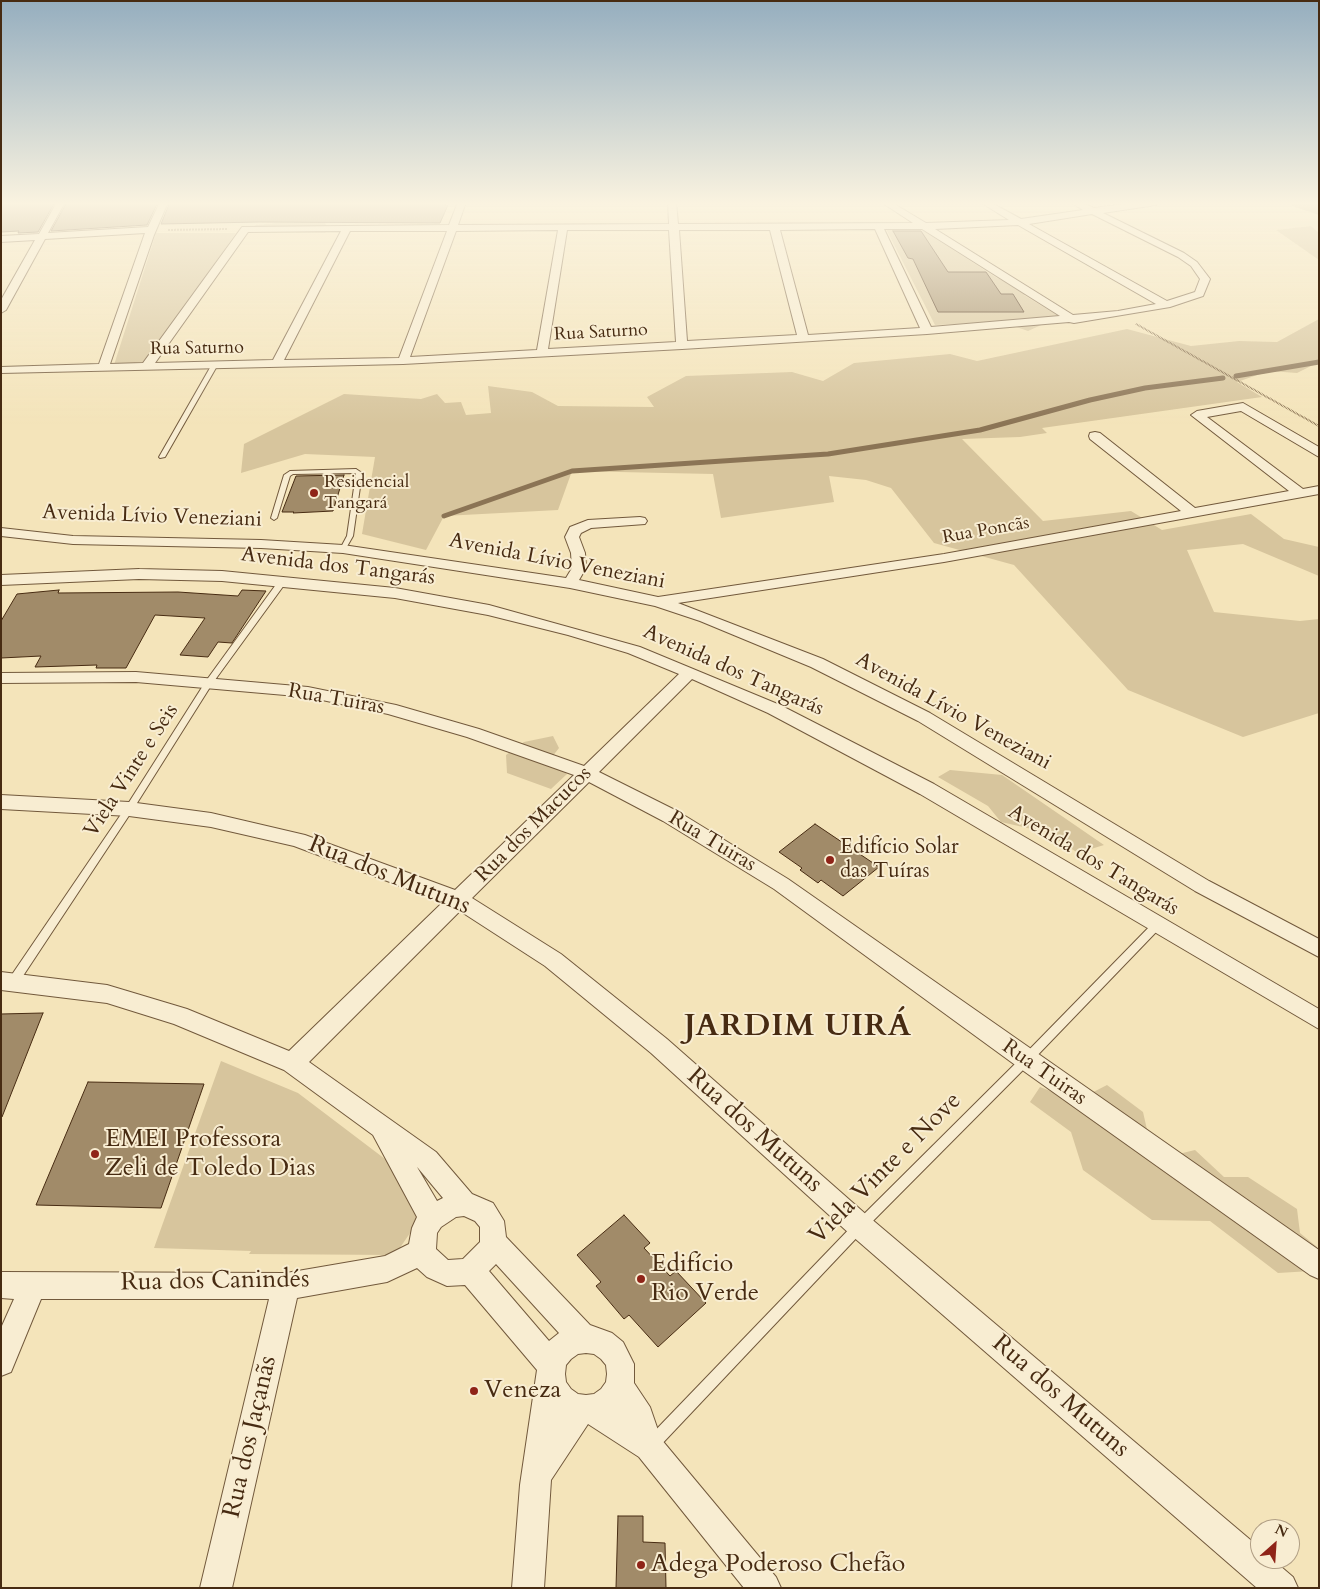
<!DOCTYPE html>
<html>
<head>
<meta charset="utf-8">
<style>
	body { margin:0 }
	#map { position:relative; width:1320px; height:1589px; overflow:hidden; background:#f4e4ba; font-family:Cardo,serif }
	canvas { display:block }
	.frame { position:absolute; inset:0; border:2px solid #472b12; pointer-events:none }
	.north { position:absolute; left:1250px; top:1519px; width:50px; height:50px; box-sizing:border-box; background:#f8edd2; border:1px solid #b19f85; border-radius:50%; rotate:26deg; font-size:14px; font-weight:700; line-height:20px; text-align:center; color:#472b12 }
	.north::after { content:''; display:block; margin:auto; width:18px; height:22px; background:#8f2418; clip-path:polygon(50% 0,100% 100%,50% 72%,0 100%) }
</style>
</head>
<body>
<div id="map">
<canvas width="1320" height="1589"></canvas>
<div class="frame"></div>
<div class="north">N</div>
</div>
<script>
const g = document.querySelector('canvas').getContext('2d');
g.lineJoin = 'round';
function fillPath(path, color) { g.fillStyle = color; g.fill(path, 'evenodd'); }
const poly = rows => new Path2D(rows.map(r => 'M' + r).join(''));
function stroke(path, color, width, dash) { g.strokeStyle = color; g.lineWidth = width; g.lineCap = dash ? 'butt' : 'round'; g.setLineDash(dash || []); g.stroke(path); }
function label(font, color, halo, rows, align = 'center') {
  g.font = font + ' Cardo,serif'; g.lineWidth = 4; g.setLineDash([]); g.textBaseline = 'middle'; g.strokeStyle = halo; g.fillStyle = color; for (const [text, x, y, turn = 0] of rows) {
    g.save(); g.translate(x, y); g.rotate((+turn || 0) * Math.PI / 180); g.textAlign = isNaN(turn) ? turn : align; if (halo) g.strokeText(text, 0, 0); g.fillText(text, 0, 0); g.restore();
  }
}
fillPath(poly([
	[277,223,325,223,329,229,325,233,259,232,255,225],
	[1311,226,1319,233,1319,260,1276,230],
	[919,228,997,278,1031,290,1024,295,1055,314,1061,316,1028,331,1002,322,935,325,886,229],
	[156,233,236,233,145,364,114,365],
	[1319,319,1319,362,1297,373,1269,371,1237,382,1262,397,1042,428,1047,433,1020,437,962,439,1043,521,1131,511,1162,530,1251,514,1284,539,1319,547,1319,576,1243,544,1187,550,1214,612,1300,621,1319,619,1319,713,1243,737,1128,690,1014,565,934,543,891,488,866,480,829,476,834,502,721,518,713,474,572,471,558,510,444,516,426,550,362,534,375,457,305,454,241,473,244,444,344,394,421,399,437,394,445,403,461,402,466,415,491,413,488,386,532,392,558,406,654,407,647,397,686,376,792,372,823,381,854,363,950,354,977,361,1127,329,1191,346,1239,341,1277,342],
	[553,736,559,748,552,757,567,774,551,789,507,773,506,755,524,742],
	[950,770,1002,775,1104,845,1078,853,1045,832,1001,822,988,806,938,777],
	[221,1061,298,1093,389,1162,419,1220,395,1255,249,1254,251,1251,154,1248],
	[1107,1085,1143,1112,1154,1160,1195,1150,1224,1177,1248,1177,1297,1209,1300,1233,1317,1247,1311,1271,1278,1273,1210,1221,1152,1220,1083,1170,1071,1132,1030,1102,1040,1087,1076,1101]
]), '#d7c59d');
stroke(poly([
	[1236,376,1319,362],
	[444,516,572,471,828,454,980,430,1090,400,1145,388,1223,378]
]), '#8b7455', 5);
fillPath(poly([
	[1290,202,1319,203,1319,215,1292,206,1290,202]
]), '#b9a581');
const building = poly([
	[1,202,55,202,38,232,18,233,19,231,1,232,1,202],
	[67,202,158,202,147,225,51,231,67,202],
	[170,202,446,202,445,205,448,205,440,223,259,222,161,224,170,202],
	[893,231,921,231,948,272,986,272,1001,294,1013,294,1024,312,938,312,913,259,908,258,893,231],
	[344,475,333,511,293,513,294,512,282,512,296,476,344,475],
	[59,590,58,593,178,592,238,596,242,590,266,591,232,643,218,642,208,657,180,655,205,618,155,615,126,668,96,668,97,665,35,667,41,656,1,658,1,621,17,594,59,590],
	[815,824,879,867,843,896,821,880,818,883,800,870,802,868,779,852,815,824],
	[43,1013,2,1117,1,1117,1,1014,43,1013],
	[88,1082,204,1084,161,1208,36,1205,88,1082],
	[624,1215,650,1243,644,1248,670,1276,676,1271,706,1303,658,1347,629,1315,624,1319,596,1286,601,1282,577,1255,624,1215],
	[618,1516,643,1516,643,1542,665,1543,666,1588,616,1588,618,1516]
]);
fillPath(building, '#a18b69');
stroke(building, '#472b12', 1);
const lane = poly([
	[214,364,217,366,165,457,160,458,159,457,211,366,214,364],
	[356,469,362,473,353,536,345,550,341,550,340,549,347,536,356,474,355,473,293,474,290,476,277,518,274,520,271,518,284,475,290,471,356,469],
	[280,579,286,579,287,581,212,684,132,811,17,985,13,986,9,985,8,982,9,979,126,807,206,681,280,579],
	[1157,921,1160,922,1162,925,1160,928,1030,1063,864,1230,658,1448,653,1450,648,1448,646,1443,648,1438,856,1222,1022,1057,1154,922,1157,921]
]);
const street = poly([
	[57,202,65,202,48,233,148,227,160,202,168,202,154,235,110,364,143,363,242,227,449,225,458,202,466,202,458,225,669,224,668,202,676,202,678,224,913,223,881,202,891,202,926,223,1009,220,980,202,990,202,1021,219,1083,210,1070,202,1081,202,1094,208,1139,202,1160,202,1156,205,1103,213,1184,253,1197,262,1210,279,1203,296,1170,307,1074,323,1069,322,927,334,682,349,403,364,1,373,1,367,99,364,145,233,45,239,6,310,1,313,1,300,35,240,1,242,1,236,39,234,57,202],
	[1092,214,1178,257,1191,266,1200,279,1195,292,1167,301,1029,224,1092,214],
	[1018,225,1156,304,1118,311,1073,315,935,229,1018,225],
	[875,229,920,328,808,335,780,230,875,229],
	[884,229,922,229,1060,316,931,327,884,229],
	[558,230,537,350,410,357,456,231,558,230],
	[567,230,669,230,676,342,548,349,567,230],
	[679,230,770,230,797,335,687,341,679,230],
	[341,231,273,360,155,363,248,232,341,231],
	[350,231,447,231,399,358,284,360,350,231],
	[1243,403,1319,447,1319,457,1241,411,1207,417,1303,489,1319,486,1319,494,944,562,678,603,823,659,930,713,1209,881,1319,939,1319,957,1195,891,918,721,811,667,700,621,655,606,570,588,343,553,261,548,73,544,1,536,1,528,73,536,261,540,343,545,566,578,572,568,571,553,565,537,570,527,588,520,640,517,645,518,647,521,645,524,591,528,581,533,579,537,585,553,586,568,579,580,658,597,944,554,1181,511,1090,439,1089,436,1090,433,1095,432,1100,433,1195,508,1289,491,1191,415,1197,411,1243,403],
	[139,569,222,571,395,588,489,605,640,647,780,705,934,784,1319,1009,1319,1029,920,794,768,713,692,679,599,772,677,811,788,879,1319,1250,1319,1279,1310,1275,1018,1067,774,889,663,821,589,782,472,898,561,954,667,1039,869,1217,1260,1548,1260,1559,1272,1559,1293,1577,1298,1588,1257,1588,851,1235,651,1053,545,966,460,911,309,1062,436,1152,472,1194,493,1203,504,1221,506,1237,590,1325,612,1333,623,1342,634,1364,634,1383,650,1407,661,1439,776,1577,781,1588,744,1588,639,1457,588,1424,551,1480,544,1588,512,1588,520,1485,537,1370,465,1285,447,1286,427,1277,417,1268,387,1282,297,1298,232,1588,200,1588,269,1299,41,1299,11,1372,1,1376,1,1328,14,1299,1,1298,1,1272,286,1273,385,1256,409,1244,412,1228,417,1217,373,1135,284,1070,174,1024,107,1003,1,990,1,972,107,985,187,1009,289,1051,443,902,294,846,211,827,129,816,1,809,1,795,129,802,211,813,305,835,455,890,574,775,467,737,388,714,308,697,136,682,1,683,1,673,136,672,308,687,396,705,479,729,584,766,679,674,628,653,568,635,488,615,395,598,222,581,139,579,1,585,1,575,139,569],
	[417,1167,418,1168,443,1198,437,1201,417,1167],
	[464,1216,475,1221,480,1227,480,1242,463,1259,448,1260,436,1249,437,1233,441,1227,456,1217,464,1216],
	[496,1264,559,1333,549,1341,489,1271,496,1264],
	[586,1353,594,1354,601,1359,606,1365,607,1374,606,1382,601,1389,594,1394,586,1395,578,1394,571,1389,566,1382,565,1374,566,1365,571,1359,578,1354,586,1353]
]);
stroke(lane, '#72593c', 2);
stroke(street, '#72593c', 2);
stroke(poly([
	[168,230,227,229],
	[1136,324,1319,426]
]), '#472b12', 2, [0.5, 1]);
fillPath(lane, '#f8edd2');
fillPath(street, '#f8edd2');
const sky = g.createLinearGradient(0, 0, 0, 424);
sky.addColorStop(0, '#95aebf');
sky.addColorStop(0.48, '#faf3e0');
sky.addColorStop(1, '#faf3e000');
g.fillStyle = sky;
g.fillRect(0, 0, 1320, 424);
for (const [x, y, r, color] of [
	[314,493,5,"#8f2418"],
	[830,860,5,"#8f2418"],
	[95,1154,5,"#8f2418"],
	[641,1279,5,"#8f2418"],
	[474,1391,5,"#8f2418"],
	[641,1565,5,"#8f2418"]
]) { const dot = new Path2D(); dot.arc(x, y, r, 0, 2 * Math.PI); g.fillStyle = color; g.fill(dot); stroke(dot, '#f8edd2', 2); }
label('18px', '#472b12', '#f8edd2', [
	["Rua Saturno",601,333,-3],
	["Rua Saturno",197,349,-1],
	["Rua Poncãs",986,531,-10]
]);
label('18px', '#472b12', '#f8edd2', [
	["Residencial",324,483],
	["Tangará",324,504]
], 'left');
label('21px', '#472b12', '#f8edd2', [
	["Avenida Lívio Veneziani",152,517,2],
	["Avenida Lívio Veneziani",557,562,11],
	["Avenida dos Tangarás",338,567,7],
	["Avenida dos Tangarás",733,671,24],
	["Rua Tuiras",336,700,10],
	["Avenida Lívio Veneziani",953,712,29],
	["Viela Vinte e Seis",132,771,-57],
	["Rua dos Macucos",534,825,-45],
	["Rua Tuiras",712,842,31],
	["Avenida dos Tangarás",1093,861,31],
	["Rua Tuiras",1044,1073,35]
]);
label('21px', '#472b12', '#f8edd2', [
	["Edifício Solar",840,848],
	["das Tuíras",840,872]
], 'left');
label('25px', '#472b12', '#f8edd2', [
	["Rua dos Mutuns",389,876,22],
	["Rua dos Mutuns",754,1131,42],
	["Viela Vinte e Nove",886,1169,-45],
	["Rua dos Canindés",215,1282,-1],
	["Rua dos Mutuns",1060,1397,41],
	["Rua dos Jaçanãs",251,1437,-77]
]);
label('25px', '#472b12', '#f8edd2', [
	["EMEI Professora",105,1140],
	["Zeli de Toledo Dias",105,1169],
	["Edifício",651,1265],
	["Rio Verde",651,1294],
	["Veneza",484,1391],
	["Adega Poderoso Chefão",651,1565]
], 'left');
g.letterSpacing = '1px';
label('bold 31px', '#472b12', '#f8edd2', [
	["JARDIM UIRÁ",798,1028]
]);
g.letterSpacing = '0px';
</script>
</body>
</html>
